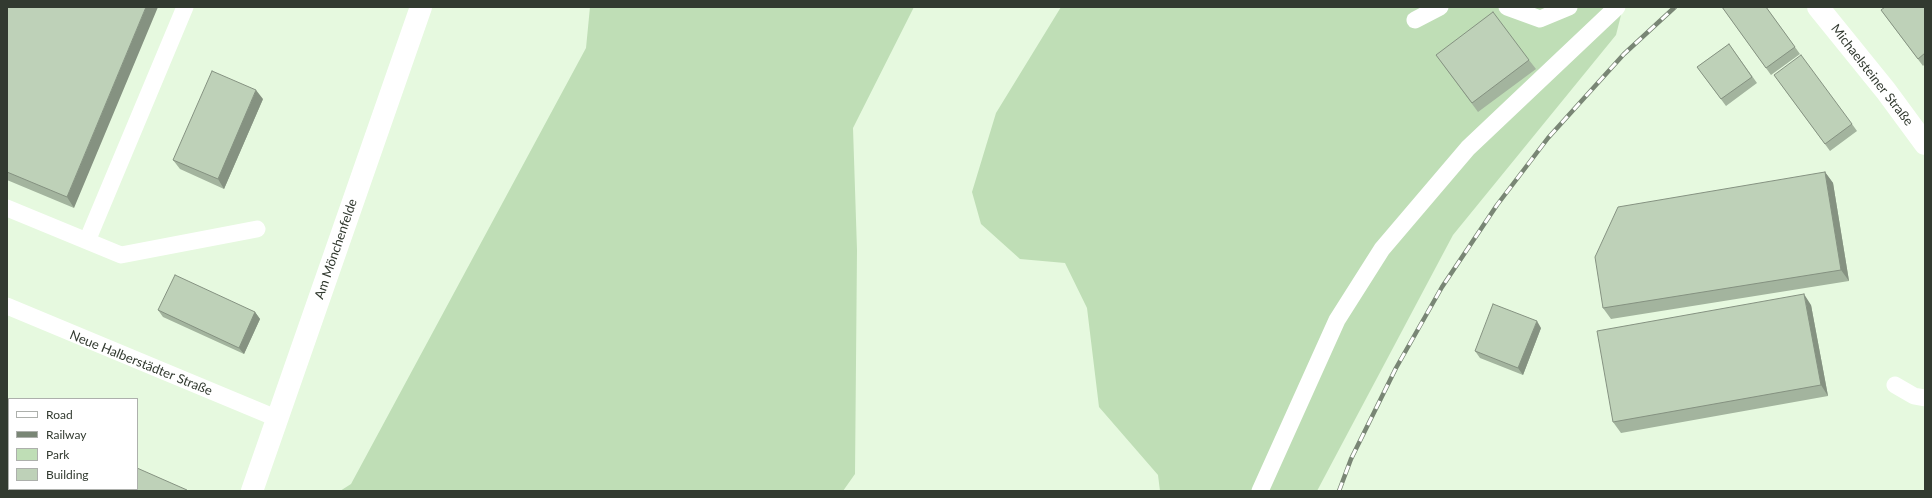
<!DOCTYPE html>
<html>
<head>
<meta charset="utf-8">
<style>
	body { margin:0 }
	#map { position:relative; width:1932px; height:498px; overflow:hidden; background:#e6f9df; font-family:Lato,sans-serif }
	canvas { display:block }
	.frame { position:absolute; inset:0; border:8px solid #323a30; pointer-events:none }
	.legend { position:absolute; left:8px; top:398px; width:130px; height:92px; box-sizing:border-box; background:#fff; border:1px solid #adb0ac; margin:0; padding:5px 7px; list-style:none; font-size:12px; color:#323a30 }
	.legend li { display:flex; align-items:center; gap:8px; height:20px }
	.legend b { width:20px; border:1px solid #adb0ac }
</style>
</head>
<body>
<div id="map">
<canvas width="1932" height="498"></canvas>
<div class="frame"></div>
<ul class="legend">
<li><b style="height:5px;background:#fff"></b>Road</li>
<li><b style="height:5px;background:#798675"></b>Railway</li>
<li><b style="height:11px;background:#bfdeb6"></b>Park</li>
<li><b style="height:11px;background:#bed1b8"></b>Building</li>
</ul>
</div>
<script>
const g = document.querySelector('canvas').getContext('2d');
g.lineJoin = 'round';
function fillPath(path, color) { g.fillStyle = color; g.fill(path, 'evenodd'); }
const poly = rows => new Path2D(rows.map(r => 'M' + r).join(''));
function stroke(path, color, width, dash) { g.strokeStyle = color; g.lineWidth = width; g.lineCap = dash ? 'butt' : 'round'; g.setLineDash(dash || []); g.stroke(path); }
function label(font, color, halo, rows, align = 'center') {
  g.font = font + ' Lato,sans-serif'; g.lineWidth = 3; g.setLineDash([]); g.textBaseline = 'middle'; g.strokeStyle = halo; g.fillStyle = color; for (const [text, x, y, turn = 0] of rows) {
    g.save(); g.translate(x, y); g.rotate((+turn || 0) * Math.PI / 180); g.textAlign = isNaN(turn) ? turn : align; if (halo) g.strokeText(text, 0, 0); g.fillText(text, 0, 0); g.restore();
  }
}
fillPath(poly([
	[590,7,914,7,853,128,857,250,855,474,843,491,340,491,351,484,586,48],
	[1061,7,1623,7,1616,35,1453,235,1317,491,1160,491,1158,475,1099,407,1087,308,1065,263,1020,259,981,224,972,192,996,113]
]), '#bfdeb6');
stroke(poly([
	[1507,7,1540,19,1569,7],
	[1415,20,1440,7],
	[7,208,121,255,257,229],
	[87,241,185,7],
	[7,306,276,418],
	[1895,385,1914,396,1925,398],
	[1260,491,1337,320,1382,249,1468,148,1617,7]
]), '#fff', 17);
stroke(poly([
	[252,491,421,7]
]), '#fff', 22);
stroke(poly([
	[1818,7,1886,91,1925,144]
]), '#fff', 22);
const rail = poly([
	[1339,491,1351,459,1396,368,1442,287,1497,205,1548,138,1624,54,1675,7]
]);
stroke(rail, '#798675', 4.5);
stroke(rail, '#fff', 3, [9]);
fillPath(poly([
	[7,7,74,208,7,180],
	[1722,7,1766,7,1800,54,1771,75],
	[1925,7,1925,64,1923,66,1881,10],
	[1729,44,1757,83,1726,106,1697,67],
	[1436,55,1529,60,1536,69,1478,112],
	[1774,75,1852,124,1857,131,1830,151],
	[263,99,224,189,180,169,173,160],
	[1825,172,1833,183,1849,281,1611,319,1603,308],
	[1811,305,1828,396,1621,433,1613,422],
	[158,310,255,312,260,319,244,354,163,317],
	[1541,328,1523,375,1480,358,1475,351],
	[7,413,9,414,9,483,7,482],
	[23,489,137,489,188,491,27,491]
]), '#a3b49e');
fillPath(poly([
	[146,7,158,7,74,208,67,197],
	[256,90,263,99,224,189,218,179],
	[1825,172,1833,183,1849,281,1841,270],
	[1804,294,1811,305,1828,396,1821,385],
	[255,312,260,319,244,354,239,348],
	[1537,321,1541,328,1523,375,1518,368]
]), '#859281');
const building = poly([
	[7,7,146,7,67,197,7,172,7,7],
	[1722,7,1766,7,1795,47,1766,68,1722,7],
	[1885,7,1925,7,1925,53,1918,59,1881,10,1885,7],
	[1493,12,1529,60,1472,103,1436,55,1493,12],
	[1729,44,1752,77,1721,99,1697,67,1729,44],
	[1801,55,1852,124,1825,144,1774,75,1801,55],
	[212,71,256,90,218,179,173,160,212,71],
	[1825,172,1841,270,1603,308,1595,257,1618,207,1825,172],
	[175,275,255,312,239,348,158,310,175,275],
	[1804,294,1821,385,1613,422,1597,331,1804,294],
	[1493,304,1537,321,1518,368,1475,351,1493,304],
	[7,413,9,414,9,475,7,475,7,413],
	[137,468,187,490,186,491,45,491,41,489,137,489,137,468]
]);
fillPath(building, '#bed1b8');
stroke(building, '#859281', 1);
label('13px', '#323a30', '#fff', [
	["Michaelsteiner Straße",1872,75,52],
	["Am Mönchenfelde",336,249,-71],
	["Neue Halberstädter Straße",141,363,22]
]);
</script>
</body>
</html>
